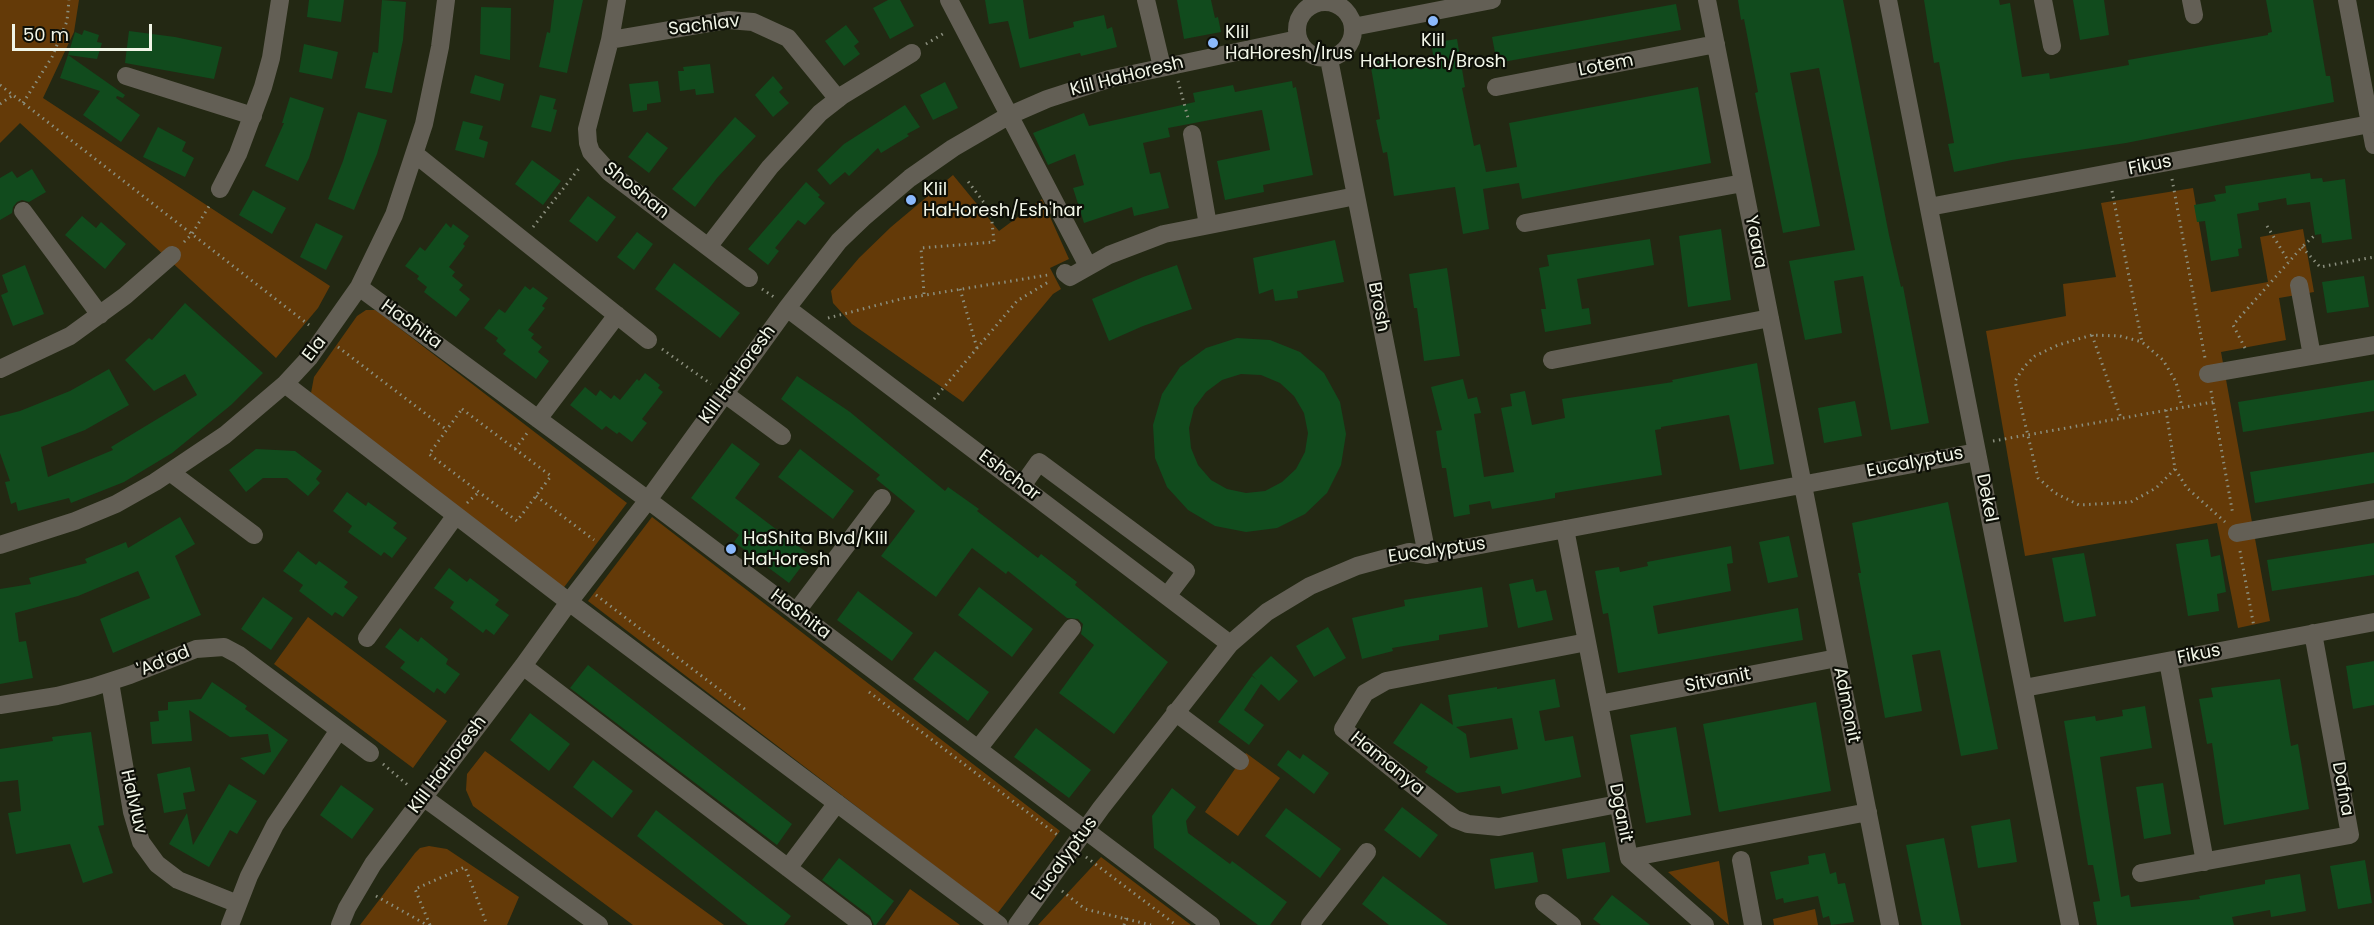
<!DOCTYPE html>
<html>
<head>
<meta charset="utf-8">
<style>
	body { margin:0 }
	#map { position:relative; width:2374px; height:925px; overflow:hidden; background:#232813; font-family:Poppins,sans-serif }
	canvas { display:block }
	.scale { position:absolute; left:12px; top:24px; width:140px; height:27px; box-sizing:border-box; border:3px solid #f1f5e7; border-top:0; padding-left:8px; font-size:18px; line-height:21px; white-space:nowrap; color:#f1f5e7; -webkit-text-stroke:4px #0d0f07; paint-order:stroke }
</style>
</head>
<body>
<div id="map">
<canvas width="2374" height="925"></canvas>
<div class="scale">50 m</div>
</div>
<script>
const g = document.querySelector('canvas').getContext('2d');
g.lineJoin = 'round';
function fillPath(path, color) { g.fillStyle = color; g.fill(path, 'evenodd'); }
const poly = rows => new Path2D(rows.map(r => 'M' + r).join(''));
function stroke(path, color, width, dash) { g.strokeStyle = color; g.lineWidth = width; g.lineCap = dash ? 'butt' : 'round'; g.setLineDash(dash || []); g.stroke(path); }
function label(font, color, halo, rows, align = 'center') {
  g.font = font + ' Poppins,sans-serif'; g.lineWidth = 4.5; g.setLineDash([]); g.textBaseline = 'middle'; g.strokeStyle = halo; g.fillStyle = color; for (const [text, x, y, turn = 0] of rows) {
    g.save(); g.translate(x, y); g.rotate((+turn || 0) * Math.PI / 180); g.textAlign = isNaN(turn) ? turn : align; if (halo) g.strokeText(text, 0, 0); g.fillText(text, 0, 0); g.restore();
  }
}
fillPath(poly([
	[0,0,79,0,74,32,43,98,330,286,318,308,276,358,20,123,0,143],
	[953,175,999,231,1042,199,1069,259,1050,268,1061,289,1053,294,963,402,852,324,833,303,831,291,859,258,891,227],
	[2193,188,2211,292,2268,282,2260,237,2303,229,2314,292,2279,298,2286,340,2221,352,2270,621,2238,628,2217,523,2025,556,1986,331,2066,316,2063,284,2116,277,2101,203],
	[366,310,375,310,381,314,627,503,562,590,311,393,314,377,357,316],
	[652,517,1060,831,997,914,588,601],
	[308,617,447,721,413,768,274,664],
	[485,751,724,925,633,925,473,806,466,790,467,774],
	[1246,753,1280,778,1238,836,1205,812],
	[429,846,447,849,519,897,507,925,360,925,415,853,420,848],
	[1101,857,1191,925,1038,925],
	[1719,861,1729,925,1668,872],
	[910,889,960,925,885,925],
	[1815,909,1818,925,1774,925,1773,919]
]), '#643a08');
fillPath(poly([
	[309,0,344,0,341,22,307,17],
	[382,0,406,2,403,40,392,93,365,88,373,52,378,53],
	[554,0,583,0,567,73,539,67,547,32,550,33],
	[888,0,900,0,914,26,890,39,873,8],
	[985,0,1023,0,1029,39,1074,27,1073,22,1104,15,1107,29,1112,27,1117,47,1081,56,1080,53,1020,68,1008,21,989,24],
	[1177,0,1211,0,1215,18,1218,17,1221,32,1184,39],
	[1738,0,1843,0,1889,235,1901,287,1903,286,1929,423,1891,430,1863,276,1834,281,1842,333,1805,340,1789,261,1855,250,1819,68,1790,73,1820,226,1783,233,1755,93,1758,92,1744,19,1741,20],
	[1924,0,1999,0,2000,5,2010,3,2022,77,2049,73,2050,79,2129,65,2128,60,2268,35,2268,33,2272,32,2266,0,2313,0,2326,76,2330,76,2334,102,2126,143,2012,160,1954,172,1948,144,1954,143,1939,62,1934,63],
	[2073,0,2104,0,2109,35,2080,40],
	[1676,4,1681,30,1497,63,1492,37],
	[481,7,511,8,510,60,480,54],
	[846,25,859,42,854,46,860,54,844,66,825,41],
	[84,30,99,35,97,42,102,43,97,59,68,55,75,32,82,35],
	[129,31,175,37,222,47,214,79,125,63],
	[1457,39,1465,87,1462,88,1474,146,1480,144,1486,172,1517,167,1509,123,1698,87,1711,163,1522,199,1519,183,1483,189,1489,229,1463,234,1455,187,1394,196,1387,152,1383,153,1376,120,1380,119,1370,62,1401,57,1403,70,1435,65,1431,43],
	[304,44,338,52,332,79,299,72],
	[68,55,125,95,123,98,117,96,116,98,140,115,121,142,83,115,100,91,60,78],
	[710,64,714,93,696,95,695,89,680,91,678,71,684,71,683,67],
	[475,75,504,84,500,101,470,93],
	[773,76,783,88,779,92,789,103,773,117,755,95],
	[658,81,661,102,647,104,647,110,633,112,629,84],
	[1292,81,1293,88,1296,87,1313,175,1263,185,1264,192,1225,200,1217,161,1270,150,1262,110,1168,128,1170,137,1143,143,1150,174,1160,172,1169,208,1134,216,1132,207,1084,223,1073,188,1084,185,1075,154,1048,165,1033,133,1084,113,1089,126,1195,102,1193,93,1233,85,1235,92],
	[945,82,958,108,933,120,920,95],
	[540,95,556,99,553,109,557,110,551,132,531,127],
	[290,97,324,108,309,158,298,181,265,166,284,123,282,123],
	[905,105,920,127,907,134,909,136,881,153,878,148,849,176,845,172,830,185,817,170,844,144],
	[358,112,387,120,377,154,354,210,328,199,343,161],
	[735,117,756,136,717,178,695,207,672,189],
	[463,121,483,126,479,139,488,142,484,158,455,150],
	[158,127,186,142,182,151,194,158,185,177,143,157],
	[647,132,668,148,649,173,628,157],
	[532,160,561,181,543,205,515,184],
	[32,169,46,192,29,202,22,200,17,202,13,207,12,213,0,220,0,178,12,171,17,178],
	[2310,173,2311,179,2322,178,2323,182,2345,179,2352,239,2322,243,2321,234,2315,235,2310,202,2287,205,2286,198,2258,203,2259,210,2237,214,2242,248,2238,249,2239,256,2211,261,2205,221,2197,222,2194,205,2216,201,2214,195,2226,193,2225,186],
	[806,182,820,195,818,197,825,203,805,225,798,220,775,248,779,251,768,265,748,249],
	[253,190,286,208,272,234,239,215],
	[588,196,616,217,597,242,569,221],
	[82,216,96,228,101,222,126,244,105,269,65,235],
	[316,223,343,236,326,270,300,257],
	[446,223,451,228,453,224,469,236,463,244,465,246,449,267,455,272,452,276,463,285,459,290,470,299,456,317,424,292,427,287,417,279,419,276,405,266,420,247,425,251],
	[1721,229,1731,300,1688,307,1679,236],
	[637,232,653,244,634,270,617,257],
	[1650,239,1654,265,1577,279,1582,309,1589,308,1591,324,1545,332,1541,309,1546,309,1539,268,1549,266,1547,255],
	[1335,240,1344,282,1297,291,1298,298,1275,301,1273,289,1259,294,1253,258],
	[674,263,740,313,720,338,655,289],
	[25,265,44,314,13,326,1,295,8,292,2,275],
	[1177,265,1192,309,1143,326,1109,341,1092,299,1143,277],
	[1447,268,1460,356,1424,361,1417,308,1414,308,1409,274],
	[2364,276,2369,307,2327,313,2322,282],
	[525,286,530,290,533,287,548,298,542,306,545,308,528,330,534,334,531,338,542,347,538,352,549,361,536,379,503,354,506,350,496,341,498,338,484,328,499,309,505,313],
	[185,303,263,373,231,405,172,453,124,482,71,503,69,498,18,511,16,502,11,504,5,482,10,481,0,453,0,416,20,411,70,391,109,369,129,405,85,430,41,447,48,477,113,450,111,447,197,395,185,374,154,391,125,360,149,338,152,340],
	[1237,338,1270,340,1300,352,1324,373,1340,402,1346,434,1341,465,1327,493,1305,514,1277,528,1246,532,1215,526,1188,510,1167,487,1155,458,1153,425,1162,394,1180,367,1206,348],
	[1241,374,1261,375,1280,383,1294,396,1304,413,1308,433,1305,452,1296,469,1282,482,1265,491,1246,493,1227,489,1211,480,1198,465,1191,448,1189,428,1194,408,1206,392,1222,380],
	[1757,363,1774,464,1740,470,1729,415,1661,427,1661,429,1655,430,1662,475,1555,493,1555,498,1492,509,1490,501,1469,505,1470,514,1454,517,1446,468,1442,468,1436,431,1442,430,1431,387,1463,379,1468,399,1477,397,1481,413,1474,414,1484,477,1514,472,1501,408,1512,406,1510,394,1525,391,1532,425,1565,418,1562,399,1673,382,1672,380],
	[645,373,660,385,658,388,663,392,642,419,647,423,632,442,619,432,617,434,606,426,602,430,570,405,585,387,596,396,600,390,611,399,614,395,620,400,637,379,639,381],
	[797,376,850,412,945,491,948,487,979,509,977,511,1038,558,1041,554,1077,582,1075,585,1168,662,1114,734,1059,693,1094,645,1081,634,1083,624,1078,619,1067,618,1008,571,1006,574,972,548,936,597,881,556,915,511,876,479,880,475,781,399],
	[2374,380,2374,411,2243,432,2238,402],
	[1855,401,1862,436,1824,443,1818,408],
	[732,443,760,464,735,498,810,555,789,583,734,542,739,535,691,498],
	[256,449,295,451,322,471,316,479,320,483,308,496,287,478,263,478,246,492,229,470],
	[800,449,854,491,833,519,778,477],
	[2374,452,2374,483,2255,503,2250,472],
	[347,492,366,506,368,502,397,523,393,528,407,538,392,558,384,552,381,556,348,532,352,526,333,511],
	[1948,502,1998,749,1961,756,1940,650,1912,655,1922,711,1885,718,1858,573,1861,573,1852,523],
	[180,517,195,544,175,556,201,615,113,653,100,619,150,598,138,571,78,596,15,613,19,642,26,641,33,678,0,684,0,589,31,584,29,578,87,563,85,559,126,542,128,548],
	[1789,536,1798,577,1768,583,1759,542],
	[2208,539,2211,557,2220,555,2226,592,2217,594,2219,611,2188,616,2176,544],
	[2374,543,2374,575,2272,591,2267,560],
	[1731,546,1733,563,1727,564,1731,591,1653,606,1658,634,1798,608,1803,640,1618,673,1608,613,1603,614,1595,571,1619,567,1620,572,1648,566,1647,562],
	[298,551,316,565,319,561,348,582,344,587,358,597,343,617,335,612,332,616,299,591,303,585,283,571],
	[2084,553,2096,616,2064,622,2052,558],
	[449,568,467,582,470,578,499,600,495,605,509,615,494,635,486,629,483,633,450,608,454,602,434,588],
	[1533,579,1536,592,1546,590,1553,620,1518,628,1509,584],
	[979,587,1033,629,1012,657,958,615],
	[1482,587,1488,627,1439,635,1439,640,1392,648,1393,651,1362,659,1352,618,1405,606,1404,600],
	[858,591,913,633,892,661,837,620],
	[263,597,293,618,271,650,241,629],
	[1328,627,1346,658,1314,677,1296,646],
	[400,628,418,642,421,637,448,659,446,664,460,674,445,694,437,688,434,693,400,668,405,662,385,647],
	[935,651,989,692,968,721,913,679],
	[1271,656,1298,681,1279,701,1261,684,1244,710,1264,725,1249,745,1218,722,1252,676,1257,680,1252,675],
	[2374,661,2374,705,2353,709,2346,666],
	[588,665,792,824,777,845,570,688],
	[1555,679,1560,707,1539,711,1545,741,1573,736,1581,777,1502,794,1500,786,1457,793,1425,772,1428,767,1393,743,1421,703,1453,725,1448,695,1497,687,1497,689],
	[1512,718,1518,749,1470,758,1466,734,1456,727],
	[2280,679,2291,746,2298,744,2309,809,2224,825,2212,743,2207,744,2199,699,2213,697,2211,688],
	[212,682,247,706,245,709,288,740,264,775,240,758,271,752,268,734,230,737,189,710,192,741,152,744,150,722,159,721,158,711,168,710,168,702,201,699],
	[1816,702,1831,791,1719,812,1703,724],
	[2145,706,2152,748,2100,757,2121,897,2129,895,2131,907,2200,899,2199,896,2265,884,2265,880,2300,874,2306,911,2271,917,2270,910,2232,917,2234,925,2097,925,2093,902,2100,901,2093,865,2088,865,2064,721,2095,716,2096,721,2123,716,2122,710],
	[530,713,570,744,549,771,510,740],
	[1676,727,1691,815,1646,823,1630,735],
	[1036,728,1091,770,1069,798,1014,757],
	[91,732,104,825,98,826,113,873,83,883,70,844,16,854,8,813,21,811,18,780,0,782,0,749,53,741,52,737],
	[1288,750,1300,759,1303,754,1329,773,1314,794,1277,765],
	[593,760,633,791,612,818,573,787],
	[190,767,195,791,183,793,186,809,164,813,157,774],
	[2163,783,2171,834,2144,839,2136,787],
	[229,784,257,801,237,834,230,830,209,867,169,844,187,813,193,845],
	[341,785,374,809,352,839,320,815],
	[1172,788,1196,807,1186,821,1188,833,1230,864,1232,861,1287,902,1270,925,1258,925,1154,848,1152,816],
	[1402,807,1438,835,1420,858,1384,830],
	[1286,808,1341,849,1320,878,1265,836],
	[656,810,791,916,784,925,748,925,637,836],
	[2010,819,2017,862,1978,868,1971,826],
	[1944,838,1961,925,1922,925,1906,845],
	[1605,842,1610,872,1567,879,1562,849],
	[1533,852,1538,882,1495,889,1490,859],
	[1825,853,1830,874,1836,872,1838,884,1845,883,1854,922,1831,925,1829,916,1823,918,1818,896,1784,903,1783,898,1776,900,1770,872,1809,864,1808,856],
	[839,858,894,901,876,925,874,925,870,916,822,880],
	[2365,860,2372,903,2338,909,2330,866],
	[1383,876,1448,925,1389,925,1362,904],
	[1612,895,1650,925,1601,925,1593,919]
]), '#114b1d');
stroke(poly([
	[926,44,946,32],
	[1178,81,1188,118],
	[0,85,309,325],
	[23,103,52,57,67,21,69,0],
	[0,104,13,95],
	[2172,179,2205,358],
	[2112,191,2142,342],
	[2267,226,2289,262],
	[533,227,581,166],
	[184,242,192,234,211,203],
	[2302,247,2320,267,2374,257],
	[762,289,774,297],
	[960,289,977,348],
	[924,294,921,248,994,242,991,212,967,180],
	[828,318,901,299,1048,275],
	[2092,335,2121,418],
	[338,347,447,430],
	[2245,348,2233,325,2302,247,2315,235],
	[662,349,711,384],
	[2211,391,2233,515],
	[934,399,1017,301,1050,281],
	[462,409,551,476,517,521,429,454,462,409],
	[2166,410,2175,469,2187,488,2225,522],
	[1993,441,2213,402],
	[515,449,528,432],
	[2175,469,2156,488,2131,502,2079,505,2055,493,2038,478,2015,381,2024,367,2035,356,2058,345,2092,335,2120,336,2142,342,2163,360,2176,382,2182,407],
	[536,496,594,540],
	[467,503,479,492],
	[2240,551,2254,627],
	[596,595,746,710],
	[869,692,1060,837],
	[383,764,410,787],
	[1086,857,1176,925],
	[1062,891,1085,909,1151,925],
	[376,896,427,925],
	[430,925,415,889,465,867,487,925],
	[1124,925,1126,918]
]), '#8b8f7e', 3, [1.5, 4.5]);
stroke(poly([
	[617,0,610,40,587,129,588,143,591,152,609,172,749,278],
	[949,0,1088,266],
	[1146,0,1162,67],
	[1707,0,1890,925],
	[1888,0,2070,925],
	[2043,0,2052,46],
	[2191,0,2194,15],
	[2347,0,2374,145],
	'1297 30a28 28 0 1 1 56 0a28 28 0 1 1-56 0Z',
	[1353,27,1492,0],
	[610,40,728,20,753,22,788,38,838,99],
	[1329,59,1427,555],
	[126,76,253,116],
	[1496,87,1716,44],
	[1192,134,1208,225],
	[415,154,648,340],
	[220,189,238,154,263,87,271,58,280,0],
	[1929,207,2370,124],
	[23,211,100,315],
	[1525,223,1743,183],
	[708,247,770,167,820,113,843,95,912,53],
	[1065,273,1070,277,1109,255,1164,234,1356,196],
	[2299,285,2312,356],
	[359,287,648,500,1211,925],
	[787,308,1230,644],
	[1552,360,1770,318],
	[0,369,70,336,125,296,172,255],
	[2208,374,2374,345],
	[285,384,569,602,999,925],
	[725,394,782,436],
	[538,419,617,315],
	[170,472,254,535],
	[1022,486,1039,462,1186,571,1167,596],
	[1565,529,1629,858,1868,812],
	[2237,533,2374,509],
	[0,545,75,521,116,504,155,482,225,435,285,384,309,358,359,287,394,215,424,124,440,47,446,0],
	[796,612,882,498],
	[367,638,456,515],
	[1587,642,1386,681,1365,693,1343,729,1455,819,1468,824,1499,827,1618,804],
	[2168,661,2205,862],
	[523,666,863,925],
	[110,682,132,812,141,842,157,864,178,880,238,904],
	[2024,688,2374,622],
	[1599,704,1837,658],
	[0,705,57,696,93,687,130,675,196,649,224,647,239,655,370,753],
	[1175,712,1240,761],
	[978,749,1072,628],
	[423,797,599,925],
	[1629,858,1705,925],
	[1741,860,1753,925],
	[788,868,837,803],
	[2141,873,2350,835,2313,633],
	[1544,903,1572,925],
	[230,925,249,876,275,825,339,730],
	[340,925,347,908,373,864,523,666,569,602,648,500,787,308,839,241,863,218,910,178,953,148,1008,116,1047,99,1109,79,1298,39],
	[1017,925,1101,808,1230,644,1267,612,1310,586,1357,566,1409,552,1427,555,1977,452],
	[1310,925,1367,852]
]), '#635f55', 18);
for (const [x, y, r, color] of [
	[1433,21,6,"#8bb9fc"],
	[1213,43,6,"#8bb9fc"],
	[911,200,6,"#8bb9fc"],
	[731,549,6,"#8bb9fc"]
]) { const dot = new Path2D(); dot.arc(x, y, r, 0, 2 * Math.PI); g.fillStyle = color; g.fill(dot); stroke(dot, '#0d0f07', 2); }
label('18px', '#f1f5e7', '#0d0f07', [
	["Sachlav",704,26,-7],
	["Lotem",1606,66,-11],
	["Klil HaHoresh",1127,77,-14],
	["Fikus",2150,166,-11],
	["Shoshan",636,191,39],
	["Yaara",1755,242,79],
	["Brosh",1378,307,79],
	["HaShita",411,325,36],
	["Ela",315,349,-52],
	["Klil HaHoresh",738,375,-54],
	["Eucalyptus",1915,463,-11],
	["Eshchar",1009,476,37],
	["Dekel",1986,498,79],
	["Eucalyptus",1437,551,-8],
	["HaShita",800,615,37],
	["Fikus",2199,655,-11],
	["'Ad'ad",164,662,-22],
	["Sitvanit",1718,681,-11],
	["Admonit",1846,705,79],
	["Hamanya",1387,764,39],
	["Klil HaHoresh",448,765,-53],
	["Dafna",2342,789,80],
	["Halvluv",133,802,77],
	["Dganit",1620,813,79],
	["Eucalyptus",1065,859,-54]
]);
label('18px', '#f1f5e7', '#0d0f07', [
	["Klil",1225,33],
	["HaHoresh/Irus",1225,54],
	["Klil",1433,41,"center"],
	["HaHoresh/Brosh",1433,62,"center"],
	["Klil",923,190],
	["HaHoresh/Esh'har",923,211],
	["HaShita Blvd/Klil",743,539],
	["HaHoresh",743,560]
], 'left');
</script>
</body>
</html>
